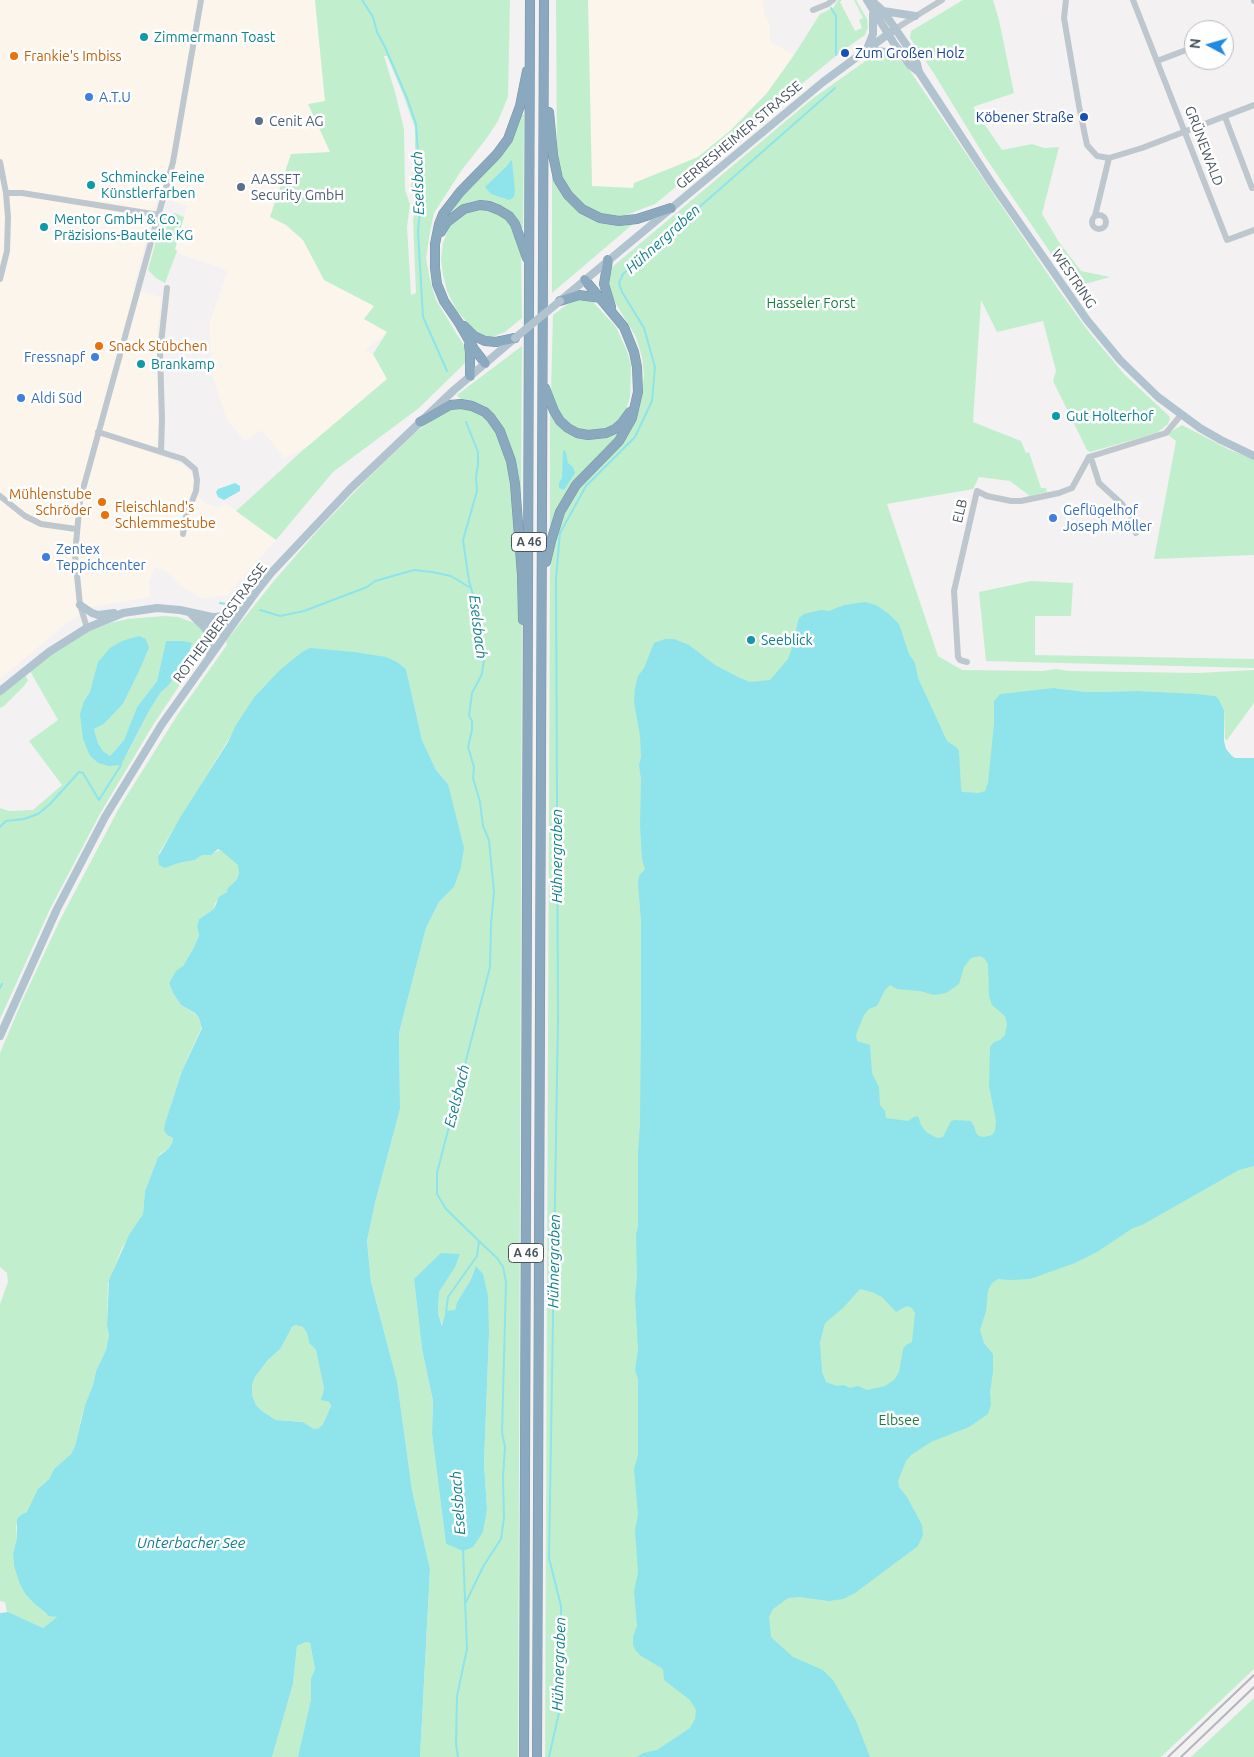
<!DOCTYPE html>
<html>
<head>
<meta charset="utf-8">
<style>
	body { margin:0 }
	#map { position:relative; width:1254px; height:1757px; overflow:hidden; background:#f3f1f1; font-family:Ubuntu,sans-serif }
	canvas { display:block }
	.north { position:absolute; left:1184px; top:20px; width:50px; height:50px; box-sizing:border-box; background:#fff; border:1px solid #b6bbbf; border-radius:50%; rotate:276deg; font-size:14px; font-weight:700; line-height:20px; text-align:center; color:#49565e }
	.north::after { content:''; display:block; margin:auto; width:18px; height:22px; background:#1e8ae0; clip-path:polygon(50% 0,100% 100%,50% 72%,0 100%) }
</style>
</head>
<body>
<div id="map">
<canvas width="1254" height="1757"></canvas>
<div class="north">N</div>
</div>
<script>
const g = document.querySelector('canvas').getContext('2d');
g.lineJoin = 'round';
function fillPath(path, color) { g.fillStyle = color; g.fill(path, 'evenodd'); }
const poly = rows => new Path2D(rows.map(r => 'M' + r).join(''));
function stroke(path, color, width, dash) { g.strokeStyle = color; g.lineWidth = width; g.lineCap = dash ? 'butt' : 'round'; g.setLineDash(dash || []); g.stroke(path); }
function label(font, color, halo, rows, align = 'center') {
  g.font = font + ' Ubuntu,sans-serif'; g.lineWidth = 5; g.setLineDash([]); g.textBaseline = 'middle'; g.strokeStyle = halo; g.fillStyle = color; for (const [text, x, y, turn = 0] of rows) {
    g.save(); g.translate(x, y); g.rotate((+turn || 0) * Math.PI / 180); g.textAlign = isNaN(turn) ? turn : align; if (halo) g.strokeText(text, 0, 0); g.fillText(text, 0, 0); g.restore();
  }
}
fillPath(poly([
	[0,0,315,0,325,102,309,105,331,153,291,154,270,217,286,225,303,240,325,280,374,306,388,332,365,350,373,354,387,379,307,447,284,458,262,430,245,441,227,420,212,374,209,325,228,270,182,255,175,249,187,206,158,196,133,289,161,297,157,334,158,438,154,453,185,466,194,476,193,492,207,504,218,507,227,504,276,540,227,595,203,599,181,586,165,570,154,568,149,582,150,597,93,607,67,623,0,679],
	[588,0,763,0,764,13,770,25,770,42,794,55,767,93,731,130,698,157,634,183,634,188,592,186]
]), '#fcf5ec');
fillPath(poly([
	[315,0,510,0,508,97,498,121,486,139,461,171,434,213,430,232,426,258,430,280,436,300,466,349,465,363,419,408,333,472,276,540,236,511,302,451,387,379,373,354,387,332,364,319,374,306,324,280,303,240,286,225,270,217,291,154,330,152,308,104,325,101],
	[384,56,387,56,403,94,415,128,415,154,411,187,416,205,413,220,416,293,411,295,407,227,410,204,405,190,404,129,395,92],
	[556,0,588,0,592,186,633,188,634,183,698,157,731,130,767,93,794,55,820,14,833,8,838,0,842,0,840,2,855,31,862,28,859,20,863,18,854,0,856,0,867,19,868,27,865,35,842,51,655,204,621,217,604,215,590,209,579,202,568,190,560,174,557,153],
	[963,0,993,0,999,20,1014,93,973,107,1002,150,1032,144,1044,148,1059,147,1042,214,1059,242,1081,271,1110,277,1074,287,983,154,933,72,910,38,911,31],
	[880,55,894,56,906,65,1060,292,1089,332,1124,374,1169,416,1170,419,1168,424,1157,433,1090,452,1087,450,1053,381,1056,371,1043,321,997,332,981,300,973,422,1021,441,1026,453,1029,452,1041,488,1046,488,1047,492,1030,496,1010,481,979,477,973,489,887,504,938,656,962,670,1043,671,1056,669,1068,671,1198,673,1254,670,1254,703,1227,740,1225,739,1224,710,1216,696,1139,691,1087,692,1054,688,1254,1145,1254,1669,1161,1757,545,1757,550,569,554,540,566,507,575,493,629,431,639,410,642,396,644,375,642,357,636,337,607,289,608,272,611,268,812,99,867,60],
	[521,114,524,115,523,228,520,228,484,203,446,221,445,216,450,207,496,160],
	[552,163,576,209,633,224,552,293],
	[480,209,492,211,507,220,513,228,521,250,522,318,505,332,489,338,484,337,477,333,457,311,447,291,443,275,441,259,443,243,451,223,469,211],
	[174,213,184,217,175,249,177,251,165,283,156,278,148,270,162,219,166,215],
	[579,299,593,302,616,327,627,351,631,365,630,397,626,410,620,419,610,426,598,430,586,430,576,427,566,420,557,410,551,392,553,315,568,304],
	[522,346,521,509,513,460,508,439,497,417,478,404,459,398,457,395],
	[460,407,480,412,489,419,500,439,510,474,522,594,518,1757,420,1757,430,1569,412,1490,397,1381,371,1282,367,1241,375,1203,400,1109,399,1033,426,928,439,902,454,887,448,784,436,770,422,740,406,669,397,662,273,679,264,686,254,698,159,853,168,867,179,863,195,860,202,855,208,855,220,850,239,865,239,873,237,879,231,885,227,892,215,903,214,909,199,919,197,926,199,934,193,949,183,966,169,983,173,993,181,1005,194,1013,199,1018,202,1026,182,1071,165,1123,167,1135,173,1138,173,1141,169,1148,160,1154,156,1162,145,1191,143,1214,122,1248,108,1284,107,1326,109,1335,106,1350,96,1371,93,1385,83,1411,75,1446,71,1454,54,1469,49,1479,42,1485,31,1507,27,1513,21,1515,16,1526,17,1538,13,1554,14,1566,26,1595,46,1614,57,1617,43,1628,7,1612,5,1602,0,1601,0,1304,8,1282,7,1273,0,1267,0,1053,22,1001,60,920,119,808,178,714,227,645,226,641,273,582,319,529,369,477,416,432,445,411],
	[473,1272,489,1334,484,1463,487,1509,463,1551,446,1544,432,1434,433,1401,422,1349,414,1279,447,1277,439,1292,438,1313,443,1327,455,1310,457,1302,470,1281],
	[550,412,577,434,625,429,591,467,552,526,550,525],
	[1182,425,1230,450,1254,459,1254,555,1154,559,1176,441,1167,434],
	[1031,581,1073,583,1071,616,1035,616,1035,655,1254,659,1254,668,986,661,979,592],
	[164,616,178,617,195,623,204,632,207,641,205,647,153,725,101,812,51,907,0,1019,0,808,9,811,33,810,62,785,29,741,58,720,30,671,42,661,88,632,110,623,128,619],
	[166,642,177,671,169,685,161,692,149,711,128,752,108,766,98,763,90,756,84,701,90,692,149,648,123,704,104,724,94,729,98,743,103,751,110,756,124,740,137,707,157,681],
	[25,675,28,680,24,686,4,706,0,708,0,694],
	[295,1325,303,1327,307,1333,309,1343,316,1350,322,1376,324,1388,322,1395,325,1401,329,1402,331,1406,323,1424,319,1428,314,1429,303,1422,276,1420,262,1411,256,1405,252,1395,252,1385,255,1377,267,1361,281,1348,292,1327],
	[306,1642,310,1643,315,1669,311,1678,311,1699,300,1750,298,1757,272,1757,293,1684,297,1646],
	[1254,1698,1254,1757,1191,1757]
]), '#c1efcd');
fillPath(poly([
	[511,160,512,161,515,190,514,197,509,200,491,194,485,187,506,167],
	[563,450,566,452,568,463,573,467,575,473,564,490,559,488,559,483,562,478],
	[235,483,240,486,240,491,224,500,218,497,216,492,218,489],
	[865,602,876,605,889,614,899,624,909,654,915,663,918,678,947,741,957,748,959,751,961,788,962,792,979,793,985,791,988,783,994,724,994,701,1000,694,1054,688,1087,692,1139,691,1197,694,1216,696,1219,700,1224,710,1224,741,1226,749,1232,756,1235,758,1254,758,1254,1166,1239,1170,1142,1225,1133,1228,1097,1252,1075,1263,1030,1279,1010,1280,998,1279,992,1283,988,1290,986,1311,980,1330,984,1343,993,1354,993,1372,990,1392,991,1405,988,1414,969,1427,931,1442,911,1455,906,1461,898,1481,899,1487,907,1497,922,1525,923,1535,918,1546,855,1593,843,1599,829,1601,800,1597,788,1598,773,1609,769,1617,771,1637,793,1657,823,1670,833,1680,856,1721,870,1757,637,1757,643,1753,657,1750,690,1728,695,1719,696,1710,690,1700,664,1680,663,1669,641,1656,636,1651,633,1645,633,1637,637,1626,634,1592,638,1572,635,1530,638,1515,634,1469,638,1455,638,1379,635,1370,638,1350,635,1296,637,1278,636,1234,638,1227,638,1152,640,1124,641,1025,641,921,638,883,639,876,645,869,642,859,640,825,641,779,639,765,641,757,640,736,634,702,635,688,638,676,644,668,654,643,665,639,674,639,689,645,715,665,740,678,750,682,770,680,788,659,793,645,797,625,799,618,804,614,821,610,829,611,844,605],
	[980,956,984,958,988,964,989,996,992,1005,1005,1016,1007,1024,1005,1035,1000,1040,994,1042,990,1047,989,1086,996,1121,995,1131,992,1135,984,1137,979,1136,976,1133,974,1126,971,1121,955,1120,951,1121,943,1137,937,1138,926,1132,921,1125,918,1116,914,1117,908,1121,886,1118,885,1111,880,1105,879,1087,872,1073,870,1045,857,1041,856,1035,864,1015,869,1009,877,1006,885,990,890,985,897,989,920,991,934,995,946,993,959,984,964,967,971,958],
	[860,1289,872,1292,882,1297,896,1312,907,1306,912,1308,915,1313,912,1342,906,1345,903,1349,899,1372,894,1380,885,1386,867,1390,858,1386,850,1388,844,1385,837,1386,826,1382,822,1372,820,1342,825,1323,843,1308],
	[139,636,146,639,149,648,139,671,123,704,104,724,94,729,98,743,103,751,110,756,124,740,137,707,157,681,166,641,183,641,192,643,188,655,169,685,161,692,149,711,121,765,108,766,98,763,90,756,83,739,80,714,84,701,90,692,98,662,110,648,122,641],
	[310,648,354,652,386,657,397,662,406,669,422,740,436,770,448,784,464,848,461,867,454,887,439,902,426,928,399,1033,400,1109,375,1203,367,1241,371,1282,397,1381,412,1490,430,1569,420,1757,298,1757,311,1699,311,1678,315,1669,310,1643,306,1642,297,1646,293,1684,272,1757,0,1757,0,1613,8,1612,43,1628,57,1617,49,1616,35,1604,26,1595,20,1584,14,1566,13,1554,17,1538,17,1519,21,1515,27,1512,38,1489,49,1479,54,1469,71,1454,75,1446,85,1405,93,1385,96,1371,106,1350,109,1335,107,1326,109,1280,129,1235,143,1214,145,1191,158,1157,169,1148,173,1141,173,1138,167,1135,164,1130,165,1123,182,1071,202,1028,199,1018,195,1013,181,1005,173,993,169,983,176,971,183,966,193,949,199,935,197,926,199,919,214,909,219,897,227,892,228,888,237,879,239,873,238,865,220,850,218,849,211,855,202,855,195,860,179,863,165,868,159,865,158,857,181,816,228,742,236,725,255,696,280,670,302,652],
	[295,1325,303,1327,307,1333,309,1343,316,1350,324,1388,321,1400,329,1402,331,1406,323,1424,319,1428,314,1429,303,1422,276,1420,262,1411,256,1405,252,1395,252,1385,255,1377,267,1361,281,1348,292,1327],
	[441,1253,460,1254,455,1267,439,1292,438,1313,442,1326,446,1311,455,1310,457,1302,470,1281,476,1266,483,1274,488,1296,489,1334,484,1463,487,1509,483,1532,473,1547,463,1551,446,1544,432,1434,433,1401,422,1349,414,1279]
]), '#8fe3ea');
stroke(poly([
	[362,0,373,17,377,32,385,47,407,98,416,124,418,153,415,175,421,202,418,231,423,317,447,371],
	[831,8,836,16,836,55],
	[220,603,226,604],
	[260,610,280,616,304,611,367,587,375,581,414,570,432,572,451,576,469,587],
	[0,827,6,821,24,819,38,814,50,804,79,772,83,773,99,800,121,765],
	[0,988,2,984],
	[446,1312,448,1297,477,1256,479,1241,446,1209,437,1194,437,1173,490,967,491,924,494,892,489,840,483,826,480,802,473,778,474,767,468,747,472,730,472,721,469,716,472,693,482,674,484,659,480,642,481,629,477,609,469,581,463,540,477,491,476,477,478,464,478,452,466,422],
	[466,1602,484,1565,501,1539,504,1517,503,1477,505,1447,502,1433,506,1282,503,1267,497,1258,479,1241],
	[458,1757,456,1744,457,1696,467,1649,463,1549],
	[549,1757,560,1708,561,1606,549,1558,558,1019,556,578,560,533,586,486,635,437,652,401,655,367,644,328,622,292,619,283,623,274,835,88]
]), '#8fe3ea', 2);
const highway = poly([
	[549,112,553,155,558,179,568,195,582,209,600,218,619,221,637,219,671,208],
	[441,232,447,222,464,209,480,205,489,206,499,210,509,216,515,224,527,258],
	[608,260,604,284,611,307],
	[560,301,579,295,601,298],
	[464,326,474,336,485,341,496,342,515,338],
	[469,345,470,353,470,376],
	[485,363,474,349,459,323,444,301,437,284,435,268,435,244,439,224,443,214,460,192,497,154,508,139,520,106,527,71],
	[545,388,554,411,560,421,568,428,577,433,588,435,606,433,615,429,622,423,630,412],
	[420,422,450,405,461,404,472,406,485,412,491,418,500,431,511,461,515,484,522,575,523,620],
	[546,562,551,541,560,512,576,485,619,441,632,418,638,392,637,367,634,352,624,327,585,280],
	[524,1757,530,0],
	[537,1757,544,0]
]);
stroke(highway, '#7595aa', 10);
stroke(poly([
	[1066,0,1064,18,1079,106,1087,145,1097,156,1109,158,1142,148,1254,105],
	[1133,0,1227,240,1254,230],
	[1254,0,1254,1],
	[813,10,828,4,833,0],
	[895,29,942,0],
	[1157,61,1194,47],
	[1225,117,1252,188],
	[0,162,6,193,8,217,7,251,0,279],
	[6,193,22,193,159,215],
	'1092 222a7 7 0 1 1 14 0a7 7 0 1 1-14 0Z',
	[1095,216,1109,158],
	[98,432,183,459,195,469,197,480,196,491,185,519,183,534],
	[161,452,162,419,160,353,167,288],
	[1089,457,1092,461,1099,483,1122,504,1130,514,1136,533],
	[0,496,25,516,41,524,76,529],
	[87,628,80,605,75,555,80,500,173,162,201,0],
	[967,662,960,660,958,657,954,591,977,491,987,496,1011,501,1021,501,1059,493,1072,488,1089,457,1166,433,1181,415]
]), '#bdc7cd', 6);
stroke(poly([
	[867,0,895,45,910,65,919,72],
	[871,0,883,11,905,43,916,60,919,72,991,182,1087,320,1120,360,1158,397,1200,428,1221,440,1254,456],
	[883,11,915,16],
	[867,49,873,34,873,14],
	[867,49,902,55],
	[561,300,823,82,895,29],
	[80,605,92,613,98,615,114,613],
	[190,613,205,628,209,635,210,654],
	[198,617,222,632,226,633],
	[214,617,227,616,246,601],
	[0,691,49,652,87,628,123,613,157,608,180,610,212,617,223,623,228,631],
	[0,1036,57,909,105,817,162,724,256,592,271,573,351,488,454,390,515,338]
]), '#b1c3ce', 8);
stroke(highway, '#8aa9be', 9);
stroke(poly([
	[1168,1757,1254,1675],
	[1181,1757,1254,1687]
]), '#b3b7bb', 2);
stroke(poly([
	[515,338,560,301]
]), '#b1c3ce', 8);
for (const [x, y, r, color] of [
	[144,37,5,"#0f9aa8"],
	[845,53,5,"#1a4fb4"],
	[14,56,5,"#e8710a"],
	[89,97,5,"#3f7fe0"],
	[1084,117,5,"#1a4fb4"],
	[259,121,5,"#5c6f8a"],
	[91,185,5,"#0f9aa8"],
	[241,187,5,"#5c6f8a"],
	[44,227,5,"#0f9aa8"],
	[99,346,5,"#e8710a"],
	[95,357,5,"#3f7fe0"],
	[141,364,5,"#0f9aa8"],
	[21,398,5,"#3f7fe0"],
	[1056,416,5,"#0f9aa8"],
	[102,502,5,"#e8710a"],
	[105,515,5,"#e8710a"],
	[1053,518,5,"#3f7fe0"],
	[46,557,5,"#3f7fe0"],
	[751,640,5,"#0f9aa8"]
]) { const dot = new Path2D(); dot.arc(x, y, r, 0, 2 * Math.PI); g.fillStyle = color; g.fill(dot); stroke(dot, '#fff', 2); }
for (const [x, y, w] of [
	[529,542,35],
	[526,1253,35]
]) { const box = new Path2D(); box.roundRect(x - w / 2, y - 9.5, w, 19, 4); g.fillStyle = '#fff'; g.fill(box); stroke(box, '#49565e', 1); }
label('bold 12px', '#49565e', null, [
	["A 46",529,542],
	["A 46",526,1253]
]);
label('14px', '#0d838f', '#fff', [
	["Zimmermann Toast",154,37],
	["Schmincke Feine",101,177],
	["Künstlerfarben",101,193],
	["Mentor GmbH & Co.",54,219],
	["Präzisions-Bauteile KG",54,235],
	["Brankamp",151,364],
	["Gut Holterhof",1066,416],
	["Seeblick",761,640]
], 'left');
label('14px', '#164399', '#fff', [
	["Zum Großen Holz",855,53],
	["Köbener Straße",1074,117,"right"]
], 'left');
label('14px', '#c56008', '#fff', [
	["Frankie's Imbiss",24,56],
	["Snack Stübchen",109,346],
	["Mühlenstube",92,494,"right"],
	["Schröder",92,510,"right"],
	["Fleischland's",115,507],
	["Schlemmestube",115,523]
], 'left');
label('14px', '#366cbe', '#fff', [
	["A.T.U",99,97],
	["Fressnapf",85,357,"right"],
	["Aldi Süd",31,398],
	["Geflügelhof",1063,510],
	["Joseph Möller",1063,526],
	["Zentex",56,549],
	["Teppichcenter",56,565]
], 'left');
label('14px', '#4e5e75', '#fff', [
	["Cenit AG",269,121],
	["AASSET",251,179],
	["Security GmbH",251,195]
], 'left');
label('14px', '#49565e', '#fff', [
	["GERRESHEIMER STRASSE",739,135,-40],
	["GRÜNEWALD",1204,146,69],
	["WESTRING",1074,279,56],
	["ELB",960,511,-77],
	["ROTHENBERGSTRASSE",220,623,-53]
]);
label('14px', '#1a7f40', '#fff', [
	["Hasseler Forst",811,303],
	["Elbsee",899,1420]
]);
label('italic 15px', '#10808b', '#fff', [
	["Eselsbach",418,183,-92],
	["Hühnergraben",663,239,-42],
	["Eselsbach",478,627,83],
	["Hühnergraben",557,856,-90],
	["Eselsbach",457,1096,-76],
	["Hühnergraben",554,1261,-89],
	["Eselsbach",458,1503,-94],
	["Unterbacher See",191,1543],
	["Hühnergraben",559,1664,-88]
]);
</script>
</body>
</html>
